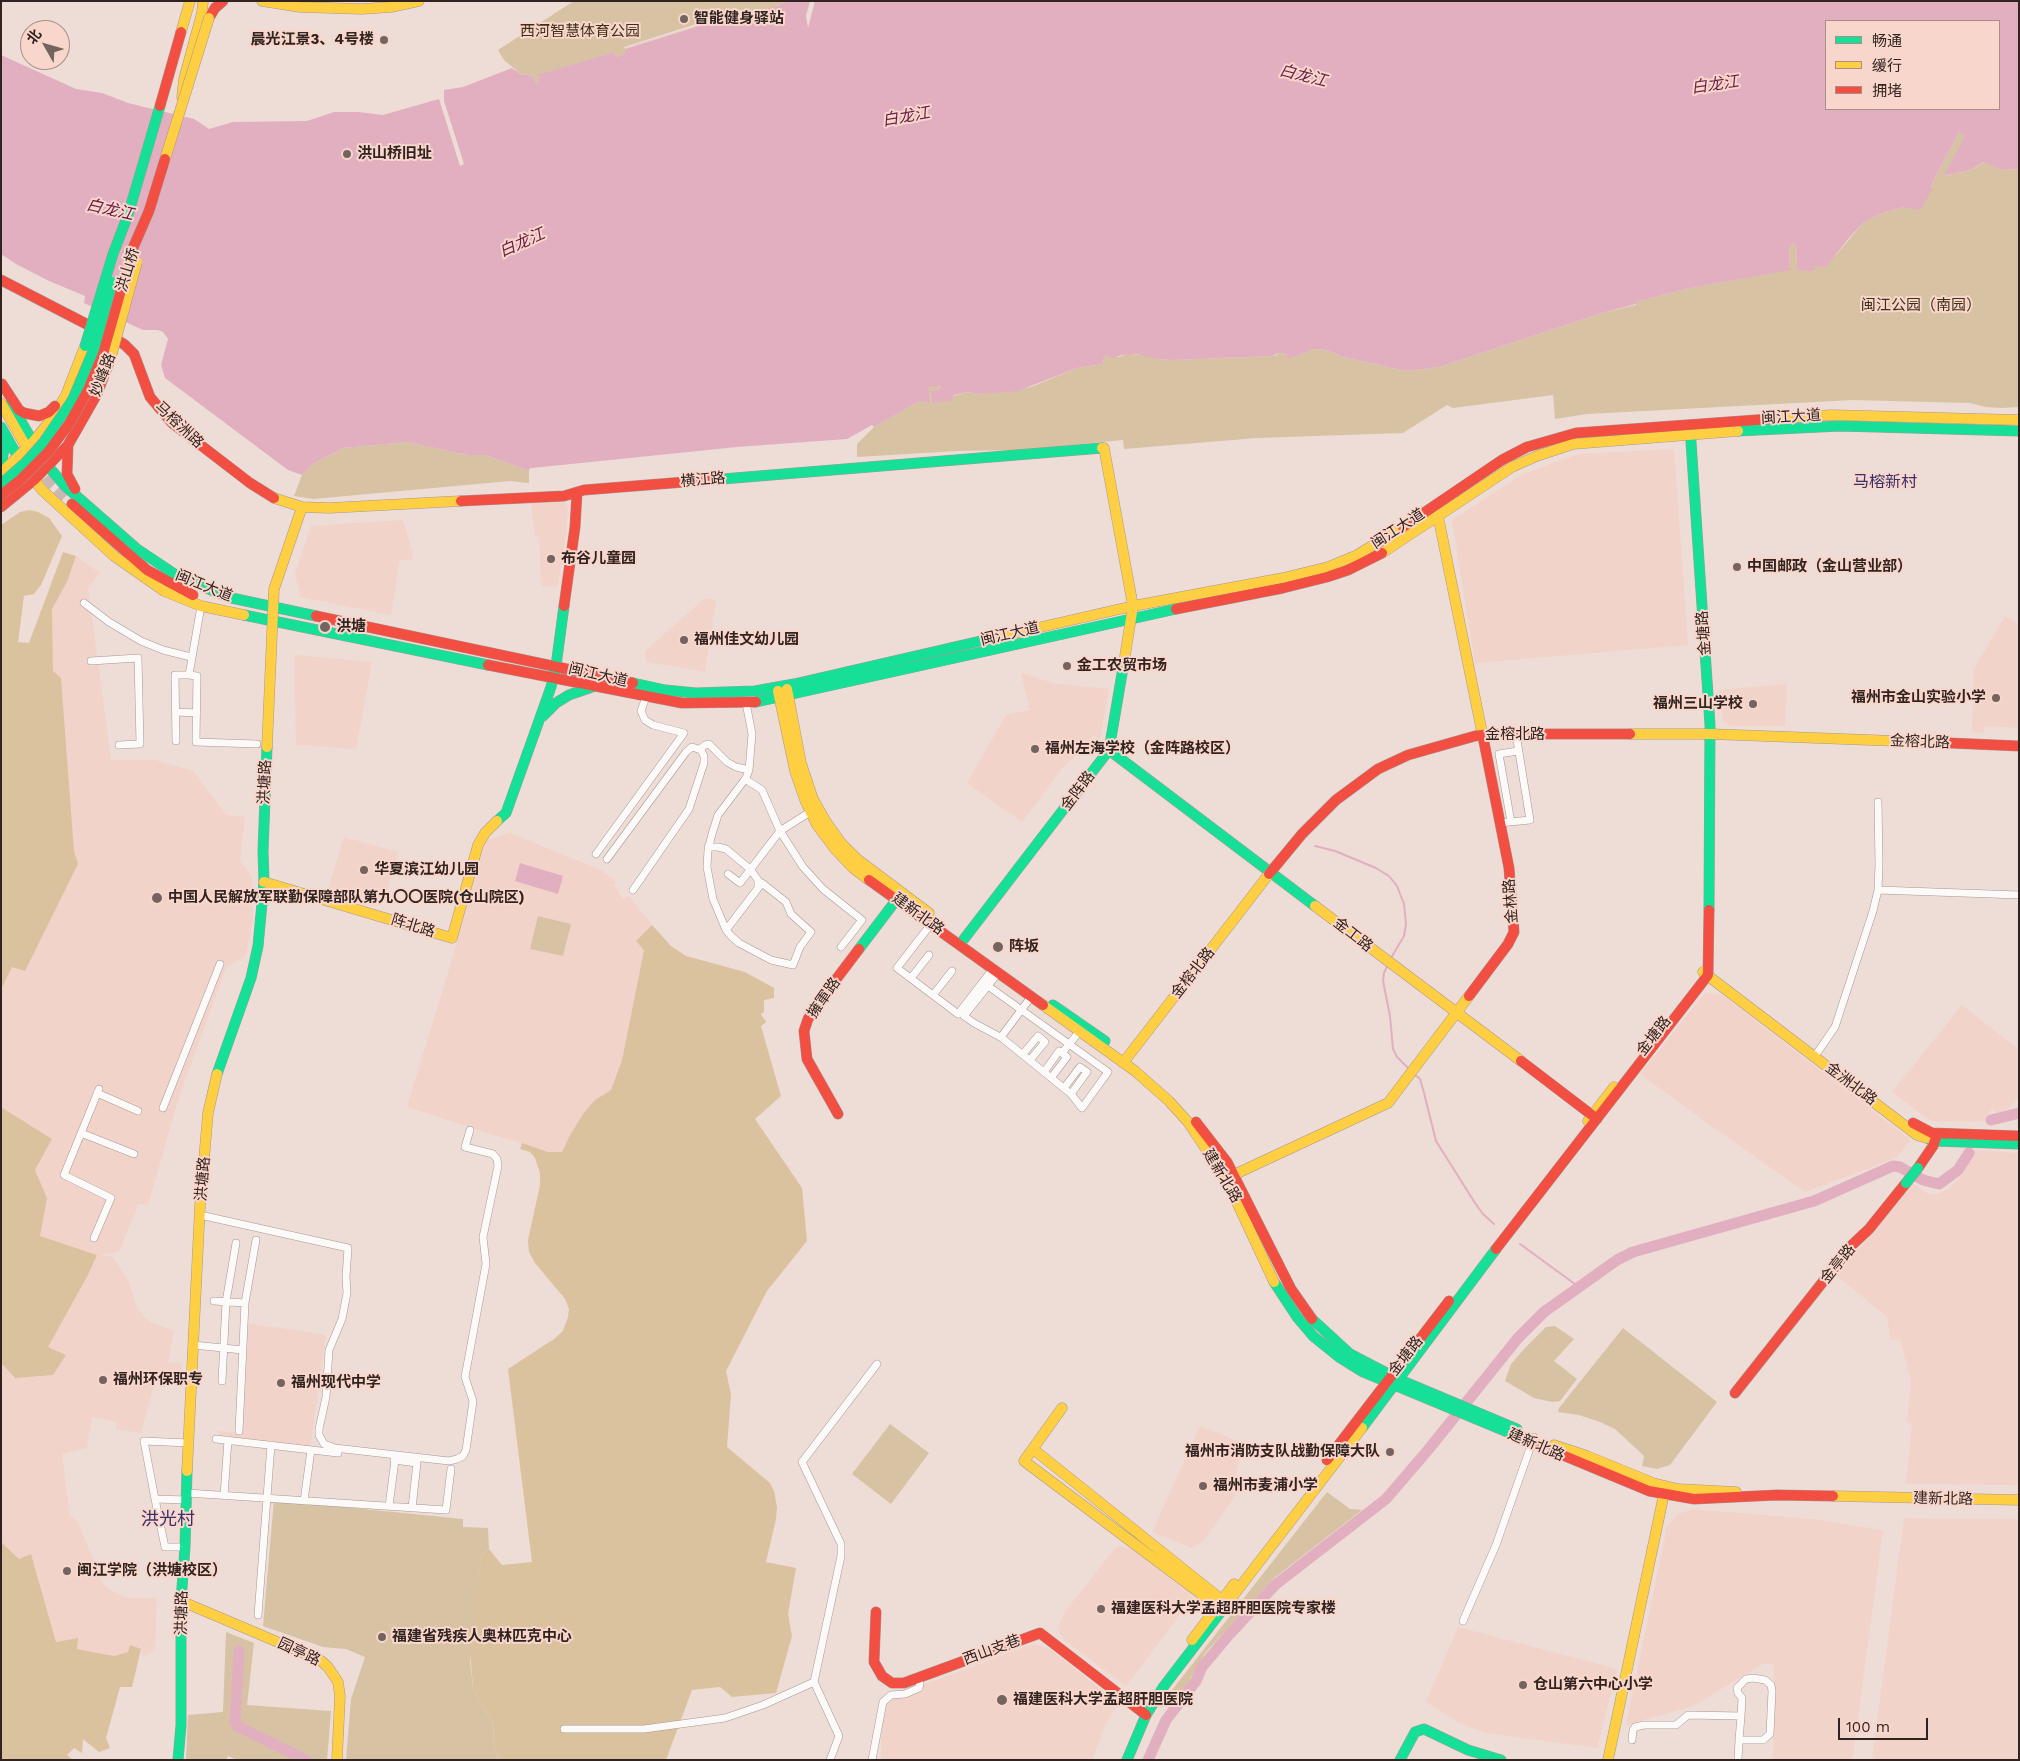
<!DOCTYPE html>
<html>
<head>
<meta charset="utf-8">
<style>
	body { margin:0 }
	#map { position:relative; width:2020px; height:1761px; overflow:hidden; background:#eedcd6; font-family:"Work Sans","Noto Sans SC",sans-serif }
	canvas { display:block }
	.frame { position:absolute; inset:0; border:2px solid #312420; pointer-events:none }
	.legend { position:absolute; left:1825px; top:20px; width:175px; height:90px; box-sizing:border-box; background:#f9d6cb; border:1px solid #a98f87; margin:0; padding:6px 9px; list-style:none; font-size:15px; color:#312420 }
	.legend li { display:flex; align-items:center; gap:10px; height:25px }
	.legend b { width:25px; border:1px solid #a98f87 }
	.north { position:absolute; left:20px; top:20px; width:50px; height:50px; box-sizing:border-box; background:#f9d6cb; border:1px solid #a98f87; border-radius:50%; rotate:308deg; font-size:14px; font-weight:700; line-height:20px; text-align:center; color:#312420 }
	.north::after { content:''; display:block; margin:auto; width:18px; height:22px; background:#736460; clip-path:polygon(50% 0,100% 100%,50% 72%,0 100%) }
	.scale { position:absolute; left:1838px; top:1718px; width:90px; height:22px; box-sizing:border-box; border:2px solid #312420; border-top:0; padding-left:6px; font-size:15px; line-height:18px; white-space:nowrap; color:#312420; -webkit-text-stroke:4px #f9d6cb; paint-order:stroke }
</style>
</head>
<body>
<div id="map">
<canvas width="2020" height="1761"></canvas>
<div class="frame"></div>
<ul class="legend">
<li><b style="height:6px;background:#16e098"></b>畅通</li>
<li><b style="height:6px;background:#ffcf43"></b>缓行</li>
<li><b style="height:6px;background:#f24e42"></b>拥堵</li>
</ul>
<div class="north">北</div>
<div class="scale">100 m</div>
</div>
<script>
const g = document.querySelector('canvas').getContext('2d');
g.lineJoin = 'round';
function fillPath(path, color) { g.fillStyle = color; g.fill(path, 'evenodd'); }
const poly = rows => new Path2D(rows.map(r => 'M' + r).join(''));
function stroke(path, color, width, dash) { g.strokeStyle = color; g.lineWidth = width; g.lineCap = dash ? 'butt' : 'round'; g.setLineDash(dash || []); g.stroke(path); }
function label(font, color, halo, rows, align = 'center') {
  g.font = font + ' "Work Sans","Noto Sans SC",sans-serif'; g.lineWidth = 4; g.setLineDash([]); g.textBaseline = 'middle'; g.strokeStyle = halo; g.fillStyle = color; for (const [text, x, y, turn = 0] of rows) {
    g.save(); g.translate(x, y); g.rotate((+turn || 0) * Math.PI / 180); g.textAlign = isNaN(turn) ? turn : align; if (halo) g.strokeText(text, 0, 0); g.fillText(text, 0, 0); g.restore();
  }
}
fillPath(poly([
	[1674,449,1688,645,1475,663,1452,520,1521,475,1560,460,1581,454],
	[562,499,568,507,566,534,558,584,556,587,543,586,541,583,539,535,535,536,531,502],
	[403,520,413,554,411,561,400,559,391,615,300,597,295,574,311,526],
	[76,556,100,573,88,588,111,760,155,760,193,771,226,815,245,817,240,861,252,877,253,919,246,955,226,968,179,1097,148,1205,138,1204,119,1252,100,1255,113,1257,129,1282,136,1306,143,1316,152,1323,174,1331,168,1362,182,1363,179,1378,162,1377,155,1382,141,1433,116,1429,117,1422,92,1417,87,1448,62,1454,70,1516,78,1522,103,1584,111,1591,127,1598,157,1598,155,1650,144,1656,141,1649,114,1656,77,1649,78,1638,56,1642,31,1555,19,1559,1,1542,1,1363,15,1378,48,1347,88,1275,97,1255,39,1236,47,1198,35,1170,52,1139,1,1107,1,990,12,966,24,971,78,864,74,851,53,671,52,609,67,582],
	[705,598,716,600,705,672,646,662,645,651],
	[2005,616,2019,624,2019,728,1985,726,1984,733,1972,732,1974,669],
	[294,655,372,662,356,749,296,745],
	[1021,673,1053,683,1109,689,1100,739,1093,735,1086,747,1062,768,1022,822,967,783,1006,715,1030,710],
	[1787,684,1785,726,1731,726,1723,721,1718,690],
	[510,833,601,870,616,882,614,885,623,899,629,896,652,925,636,941,644,950,622,1060,611,1090,602,1095,583,1114,570,1135,562,1153,548,1152,407,1107,452,959,484,841],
	[344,837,398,852,384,903,329,887],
	[1705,993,1722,995,1911,1140,1896,1158,1805,1192,1713,1127,1640,1074],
	[1962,1005,2019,1050,2019,1096,2008,1109,1997,1113,1992,1109,1982,1122,1934,1121,1925,1117,1892,1092],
	[1974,1150,2019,1153,2019,1485,1906,1484,1912,1424,1907,1422,1911,1381,1900,1339,1891,1340,1887,1317,1837,1276,1912,1183,1928,1194,1937,1194,1947,1190,1954,1184,1963,1173,1971,1159],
	[247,1323,326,1335,310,1449,218,1436,219,1431,240,1433],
	[1200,1426,1240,1442,1242,1446,1232,1492,1236,1495,1203,1541,1192,1548,1152,1532],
	[1691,1509,1813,1519,1883,1530,1853,1755,1851,1760,1773,1760,1774,1664,1763,1664,1693,1706,1626,1725,1667,1527,1677,1515],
	[1904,1518,2019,1519,2019,1760,1872,1760],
	[1119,1546,1130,1548,1136,1552,1193,1597,1126,1686,1064,1640,1059,1631,1059,1626,1064,1613,1112,1552],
	[1458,1627,1617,1669,1597,1748,1486,1733,1457,1722,1426,1702],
	[1030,1645,1037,1645,1051,1650,1118,1703,1105,1726,1092,1760,881,1760,882,1716,883,1708,891,1698,906,1697,922,1690,923,1685]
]), '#f2d3c9');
fillPath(poly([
	[574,1,785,1,782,4,754,13,741,13,625,48,627,53,616,57,614,52,538,76,539,82,534,83,533,76,521,74,504,60,498,50],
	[1959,132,1966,136,1945,176,1970,170,1985,162,2002,170,2019,169,2019,407,2002,408,1985,407,1970,403,1853,400,1587,414,1555,419,1553,395,1453,408,1447,405,1403,433,1257,438,1124,449,1123,440,1021,450,957,451,857,457,857,444,874,427,920,401,927,387,939,385,940,389,930,391,932,403,966,392,980,394,1031,387,1077,368,1103,364,1104,357,1107,355,1118,357,1128,354,1144,355,1156,359,1172,360,1272,356,1277,355,1279,353,1286,354,1288,358,1314,349,1326,350,1343,357,1401,370,1415,370,1439,367,1602,313,1636,305,1636,302,1685,289,1790,269,1789,248,1793,243,1796,246,1797,267,1816,266,1836,255,1863,223,1879,214,1903,207,1933,188,1930,187],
	[407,442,467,455,486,455,529,471,529,483,510,481,313,499,294,496,302,475,313,464,343,448],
	[538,916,571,924,563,956,530,949],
	[1555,1326,1574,1339,1554,1361,1577,1379,1560,1401,1552,1402,1534,1398,1505,1381,1511,1364,1525,1348,1546,1327],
	[1623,1328,1717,1402,1670,1465,1657,1469,1642,1466,1644,1456,1615,1429,1600,1422,1579,1415,1558,1412,1559,1408],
	[890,1424,929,1453,891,1504,852,1474],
	[1327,1492,1350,1509,1362,1510,1274,1578,1205,1653,1188,1683,1179,1695,1172,1690],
	[274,1500,463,1519,463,1527,488,1528,489,1549,481,1555,470,1662,473,1688,484,1710,493,1722,494,1745,500,1760,346,1760,351,1699,365,1657,346,1649,323,1647,263,1626],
	[226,1632,254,1643,247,1705,331,1711,327,1760,237,1760,228,1756,226,1760,186,1760,188,1715,223,1712]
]), '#d8c2a4');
fillPath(poly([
	[29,510,38,512,49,518,62,536,41,585,34,594,24,596,18,642,29,643,63,552,76,556,67,582,52,609,53,671,61,678,74,851,78,864,25,971,12,967,1,990,1,525,20,512],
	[652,925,671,946,686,956,745,972,774,988,774,998,764,1000,764,1012,761,1014,766,1022,761,1026,781,1096,755,1119,802,1188,807,1241,767,1291,726,1371,731,1394,727,1447,770,1483,774,1491,777,1507,776,1519,766,1562,796,1568,788,1614,792,1636,776,1693,732,1697,720,1687,692,1690,666,1760,500,1760,494,1745,493,1722,484,1710,473,1688,470,1651,481,1555,489,1549,502,1565,532,1562,508,1369,554,1339,563,1331,568,1317,569,1309,565,1299,535,1263,529,1252,528,1240,540,1185,540,1173,535,1158,530,1152,520,1149,522,1143,548,1152,562,1152,570,1135,583,1114,595,1100,611,1090,622,1060,644,950,636,941],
	[1,1107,52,1139,35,1170,47,1198,40,1236,97,1255,88,1275,48,1347,66,1355,53,1375,15,1378,1,1363],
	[1,1542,19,1559,31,1554,56,1642,78,1638,77,1649,114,1656,128,1652,130,1645,141,1649,132,1687,120,1687,106,1738,110,1748,99,1752,83,1739,82,1753,74,1748,67,1755,73,1760,1,1760]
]), '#dbc29f');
fillPath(poly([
	[785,1,810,1,806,16,808,28,815,1,2019,1,2019,169,2002,170,1984,162,1970,170,1944,176,1965,136,1959,132,1930,187,1933,188,1920,210,1903,207,1879,214,1863,223,1849,238,1826,267,1816,266,1813,271,1799,270,1797,267,1796,246,1793,243,1789,248,1790,270,1685,289,1636,302,1636,304,1602,313,1439,367,1415,370,1401,370,1343,357,1326,350,1314,349,1288,359,1286,354,1279,353,1272,356,1172,360,1156,359,1137,354,1122,355,1112,358,1107,355,1104,357,1103,364,1077,368,1018,391,980,394,966,392,954,395,950,401,932,403,930,391,940,389,940,386,928,387,930,403,920,401,874,427,872,425,847,439,737,447,532,468,529,469,529,471,486,455,467,455,407,442,343,448,313,464,302,475,288,470,165,378,161,365,168,339,163,332,158,330,143,330,84,303,85,296,49,281,16,264,1,254,1,55,76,89,102,93,128,103,194,119,209,129,233,122,307,121,334,112,358,112,383,115,439,99,460,166,464,164,444,101,444,90,463,87,512,68,521,74,533,76,535,83,539,82,538,75,614,52,616,57,626,53,625,49,741,13,754,13,782,4],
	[1826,21,1999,21,1999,109,1826,109],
	[520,863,563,876,558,894,515,881]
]), '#e1afc0');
fillPath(poly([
	[740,10,743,10,736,14,624,48,624,47]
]), '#eedcd6');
stroke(poly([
	[1315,846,1335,851,1376,868,1389,876,1397,886,1404,904,1406,924,1404,936,1391,958],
	[1388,964,1384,973,1383,981,1390,1016,1393,1049,1397,1057,1409,1069],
	[1414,1074,1420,1079,1423,1089,1436,1141,1475,1203,1483,1214,1494,1224],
	[1520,1244,1579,1287]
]), '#e1afc0', 2);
stroke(poly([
	[1991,1120,2019,1113],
	[239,1651,235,1722,237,1726,306,1760],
	[1148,1760,1166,1720,1196,1681,1202,1667,1228,1636,1275,1585,1386,1499,1428,1450,1518,1338,1544,1312,1617,1260,1633,1252,1814,1201,1893,1166,1900,1167,1923,1180,1939,1184,1958,1170,1969,1153]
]), '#e1afc0', 11);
stroke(poly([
	[36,464,51,483,72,504]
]), '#c8b7b2', 11, [11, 5.5]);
const street = poly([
	[84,603,109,622,141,641,163,650,191,657],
	[201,606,189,675,197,676,196,742,257,744],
	[91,661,138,658,140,744,119,745],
	[176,712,197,713],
	[176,741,175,675,189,675],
	[700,749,705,745,709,744,727,762,736,767,749,770],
	[745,779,762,790,780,831,803,867,823,889,862,920,841,947],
	[1511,822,1499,754,1518,751],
	[1499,823,1530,820,1516,734],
	[708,847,718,847,726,849,750,869,758,880,758,888],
	[596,854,684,733,653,725,645,720,641,711,646,697],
	[607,859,686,752,692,747,701,750,704,756,704,763,689,809,633,890],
	[728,874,740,883,780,831,810,812],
	[1878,890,2019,895],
	[931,924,897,968,958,1014,993,969],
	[726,930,762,883,786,902,791,914,811,932,800,947,793,965,771,960,739,943,731,936,726,930,713,899,707,867,708,850,712,834,718,815,746,778,749,770,752,734,746,703],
	[911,978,929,955],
	[988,986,1108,1072,1082,1108,1071,1094,1002,1038,974,1023,964,1016,998,973],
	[933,995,952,971],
	[1001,1037,1031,997],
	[1062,1053,1079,1032],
	[1023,1054,1038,1036,1045,1042,1030,1060],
	[1815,1056,1835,1027,1873,911,1878,890,1879,864,1878,802],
	[1044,1072,1059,1051,1067,1057,1051,1078],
	[1064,1088,1080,1067,1087,1072,1071,1094],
	[97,1093,138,1111],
	[163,1108,220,964],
	[81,1133,134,1154],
	[200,1215,348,1248,346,1277,347,1293,342,1319,329,1350,326,1397,319,1429,319,1435,324,1444,335,1448,449,1461,457,1459,463,1456,466,1450,473,1401,465,1377,486,1264,483,1237,498,1166,497,1159,493,1154,465,1147,470,1130],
	[94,1238,111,1198,64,1175,99,1089],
	[214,1301,245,1303],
	[193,1345,243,1350],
	[222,1381,226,1302,236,1243],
	[239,1431,245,1303,256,1240],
	[216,1439,338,1453],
	[394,1460,417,1463,412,1508],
	[187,1493,446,1510,451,1469],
	[224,1496,228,1440],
	[155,1499,165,1547,185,1547],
	[187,1500,155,1499,144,1441,188,1443],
	[304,1501,311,1450],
	[389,1506,395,1460],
	[258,1615,271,1445],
	[1463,1621,1496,1545,1534,1437],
	[564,1729,644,1729,725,1718,763,1705,814,1682],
	[1632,1740,1633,1730,1635,1727,1644,1725,1676,1725,1688,1715,1741,1716],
	[830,1760,839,1736,814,1682,841,1556,841,1544,802,1462,877,1364],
	[872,1760,883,1702,891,1695,905,1694,919,1688,920,1683,918,1678],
	[1738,1760,1739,1740,1741,1716,1742,1698,1738,1693,1737,1688,1746,1679,1753,1678,1765,1680,1771,1685,1772,1691,1770,1734,1763,1740,1739,1740]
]);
const fast = poly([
	[11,404,33,442],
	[1,427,18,457],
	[1690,427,1710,725,1709,910],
	[1738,431,1840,426,2019,431],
	[1,440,4,449,1,466],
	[33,442,48,466,65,486,137,549,176,575,227,597,316,616],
	[710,480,1102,448],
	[244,615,488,665],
	[633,683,665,690,696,693,755,691,794,684,989,639],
	[756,702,1176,609],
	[543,716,556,703,569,695,595,686],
	[1109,750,1315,906],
	[497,821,506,813,551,687,556,666,564,606],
	[964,939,1109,750,1124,662],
	[859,949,900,895],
	[1053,1005,1105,1041],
	[217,1074,251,978,258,946,264,882,263,851,267,747],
	[1927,1138,1935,1141,2019,1144],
	[1274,1282,1297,1317,1313,1336,1339,1357,1363,1372,1536,1444],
	[1312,1319,1350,1354,1398,1379,1517,1429],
	[1362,1428,1496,1249],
	[178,1760,181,1725,181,1601,185,1547,187,1471],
	[1127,1760,1146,1715,1164,1686,1233,1596],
	[1400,1760,1415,1732,1424,1729,1468,1750,1501,1760]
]);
const slow = poly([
	[262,1,300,7,362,9,391,7,419,1],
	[181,32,190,1],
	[182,97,184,79,202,13,203,1],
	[1,403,24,443],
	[1769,419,1831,415,2019,420],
	[1102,448,1104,448,1133,606,1124,662],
	[18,457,42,490,114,556,164,591,201,606,244,615],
	[1,473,33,442,53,417,66,395,85,346],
	[274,498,302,507,329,508,461,501],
	[1438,516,1484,742],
	[1382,553,1512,467,1537,456,1573,444,1738,431],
	[989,639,1133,606,1283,578,1328,567,1357,555,1403,527],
	[787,689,801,763,813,799,826,822,841,843,857,859,929,913],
	[778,691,795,771,805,800,817,825,835,849,853,868,869,880],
	[1630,734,1710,734,1950,743],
	[267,747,274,589,302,507],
	[264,882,452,938,478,845,485,833,497,821],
	[1315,906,1521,1061],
	[1703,972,1917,1135,1927,1138],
	[1043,1005,1135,1071,1169,1101,1188,1122,1226,1179,1274,1282],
	[1123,1063,1269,874],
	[1588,1121,1614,1087],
	[1229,1177,1388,1103,1469,996],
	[1062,1408,1024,1461,1217,1606],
	[1554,1445,1587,1456,1653,1483,1678,1489,1736,1492],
	[1033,1449,1222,1600],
	[187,1471,200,1206,208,1113,217,1074],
	[1833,1496,2019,1500],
	[1233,1596,1362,1428],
	[181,1601,320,1660,328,1667,338,1682,340,1696,337,1760],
	[1192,1640,1234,1584],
	[1608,1760,1665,1489]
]);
const jam = poly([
	[209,18,215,8,223,1],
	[1,280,98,330],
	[111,336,125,345,134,354,150,397,172,423,250,483,274,498],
	[2,384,19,410,24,413,39,416,49,412,55,406],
	[68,445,67,474,75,489],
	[461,501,564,496,584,490,710,480],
	[72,504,147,570,193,595],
	[1,507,34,480,68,445,97,394,111,357],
	[1403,527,1502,460,1527,447,1576,433,1769,419],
	[564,606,575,527,577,493],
	[1176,609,1283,588,1327,577,1348,570,1382,553],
	[316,616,633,683],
	[488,665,682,703,756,702],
	[1950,743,2019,746],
	[1269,874,1302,834,1336,800,1378,769,1408,755,1475,736,1489,734,1630,734],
	[869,880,1043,1005],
	[1469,996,1508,944,1514,932,1509,868,1484,742],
	[1521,1061,1597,1119],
	[838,1114,807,1059,804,1031,808,1019,819,1002,859,949],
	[1196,1122,1227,1162,1291,1289,1312,1319],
	[1913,1123,1932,1133,2019,1136],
	[1918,1168,1933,1146,1937,1135],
	[1496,1249,1708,975,1709,910],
	[1735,1393,1852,1245,1869,1229,1906,1183],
	[1536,1444,1649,1491,1694,1499,1777,1495,1833,1496],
	[1327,1460,1449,1301],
	[876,1612,874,1662,882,1676,892,1683,904,1683,1040,1633,1146,1715]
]);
stroke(street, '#a59893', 8);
stroke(fast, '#a59893', 11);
stroke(slow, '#a59893', 11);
stroke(jam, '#a59893', 11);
stroke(street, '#fcfaf9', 7);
stroke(fast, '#16e098', 10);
stroke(slow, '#ffcf43', 10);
stroke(jam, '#f24e42', 10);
const fastBridge = poly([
	[85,346,113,254,128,215,160,106],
	[1,484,25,463,43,443,73,399,94,349,112,282],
	[1906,1183,1918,1168]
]);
const slowBridge = poly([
	[165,159,209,18],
	[111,357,137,262]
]);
const jamBridge = poly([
	[160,106,181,32],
	[1,495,20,480,48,452,69,424,88,390,103,354,133,248,149,211,165,159]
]);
stroke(fastBridge, '#a59893', 11, []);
stroke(slowBridge, '#a59893', 11, []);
stroke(jamBridge, '#a59893', 11, []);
stroke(fastBridge, '#16e098', 10);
stroke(slowBridge, '#ffcf43', 10);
stroke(jamBridge, '#f24e42', 10);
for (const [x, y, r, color] of [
	[684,19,5,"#736460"],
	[384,40,5,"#736460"],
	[347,154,5,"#736460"],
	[551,559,5,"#736460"],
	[1737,567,5,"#736460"],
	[325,627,6,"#736460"],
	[684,640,5,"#736460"],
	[1067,666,5,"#736460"],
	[1996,698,5,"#736460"],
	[1753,704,5,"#736460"],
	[1035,749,5,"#736460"],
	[364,870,5,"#736460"],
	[157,898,6,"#736460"],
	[998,947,6,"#736460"],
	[103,1380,5,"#736460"],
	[281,1383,5,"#736460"],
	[1390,1452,5,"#736460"],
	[1203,1486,5,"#736460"],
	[67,1571,5,"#736460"],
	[1101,1609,5,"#736460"],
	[382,1637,5,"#736460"],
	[1523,1685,5,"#736460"],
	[1002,1700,6,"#736460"]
]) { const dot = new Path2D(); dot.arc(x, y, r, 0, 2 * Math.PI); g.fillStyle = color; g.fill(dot); stroke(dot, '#f9d6cb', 2); }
label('bold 15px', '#312420', '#f9d6cb', [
	["智能健身驿站",694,19],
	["晨光江景3、4号楼",374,40,"right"],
	["洪山桥旧址",357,154],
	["布谷儿童园",561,559],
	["中国邮政（金山营业部）",1747,567],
	["洪塘",336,627],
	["福州佳文幼儿园",694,640],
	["金工农贸市场",1077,666],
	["福州市金山实验小学",1986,698,"right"],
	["福州三山学校",1743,704,"right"],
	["福州左海学校（金阵路校区）",1045,749],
	["华夏滨江幼儿园",374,870],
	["中国人民解放军联勤保障部队第九〇〇医院(仓山院区)",168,898],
	["阵坂",1009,947],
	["福州环保职专",113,1380],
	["福州现代中学",291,1383],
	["福州市消防支队战勤保障大队",1380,1452,"right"],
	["福州市麦浦小学",1213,1486],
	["闽江学院（洪塘校区）",77,1571],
	["福建医科大学孟超肝胆医院专家楼",1111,1609],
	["福建省残疾人奥林匹克中心",392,1637],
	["仓山第六中心小学",1533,1685],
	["福建医科大学孟超肝胆医院",1013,1700]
], 'left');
label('15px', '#3e3015', '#f9d6cb', [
	["西河智慧体育公园",580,32],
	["闽江公园（南园）",1921,306]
]);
label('15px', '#312420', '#f9d6cb', [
	["洪山桥",128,270,-73],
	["妙峰路",103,375,-69],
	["闽江大道",1791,417,-3],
	["马榕洲路",179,425,43],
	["横江路",703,480,-5],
	["闽江大道",1398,529,-33],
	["闽江大道",204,586,22],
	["金塘路",1704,633,-94],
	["闽江大道",1010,634,-13],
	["闽江大道",598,675,13],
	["金榕北路",1515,735],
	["金榕北路",1920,742,2],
	["洪塘路",265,782,-88],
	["金阵路",1078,791,-53],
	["金林路",1511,901,-94],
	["建新北路",918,914,36],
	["阵北路",413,926,17],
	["金工路",1353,935,38],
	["金榕北路",1193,973,-52],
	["擁軍路",824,998,-55],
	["金塘路",1654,1036,-52],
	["金洲北路",1851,1084,37],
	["建新北路",1222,1176,59],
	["洪塘路",203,1179,-85],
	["金亭路",1838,1264,-51],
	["金塘路",1406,1356,-52],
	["建新北路",1536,1445,23],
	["建新北路",1943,1499,1],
	["洪塘路",182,1613,-89],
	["西山支巷",992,1650,-20],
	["园亭路",299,1652,25]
]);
label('italic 16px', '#671c43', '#f9d6cb', [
	["白龙江",1303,76,14],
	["白龙江",1715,85,-8],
	["白龙江",906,117,-10],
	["白龙江",110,210,13],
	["白龙江",522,243,-24]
]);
label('16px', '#36306b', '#f9d6cb', [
	["马榕新村",1885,482]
]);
label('18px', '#36306b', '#f9d6cb', [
	["洪光村",168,1520]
]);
</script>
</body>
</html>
